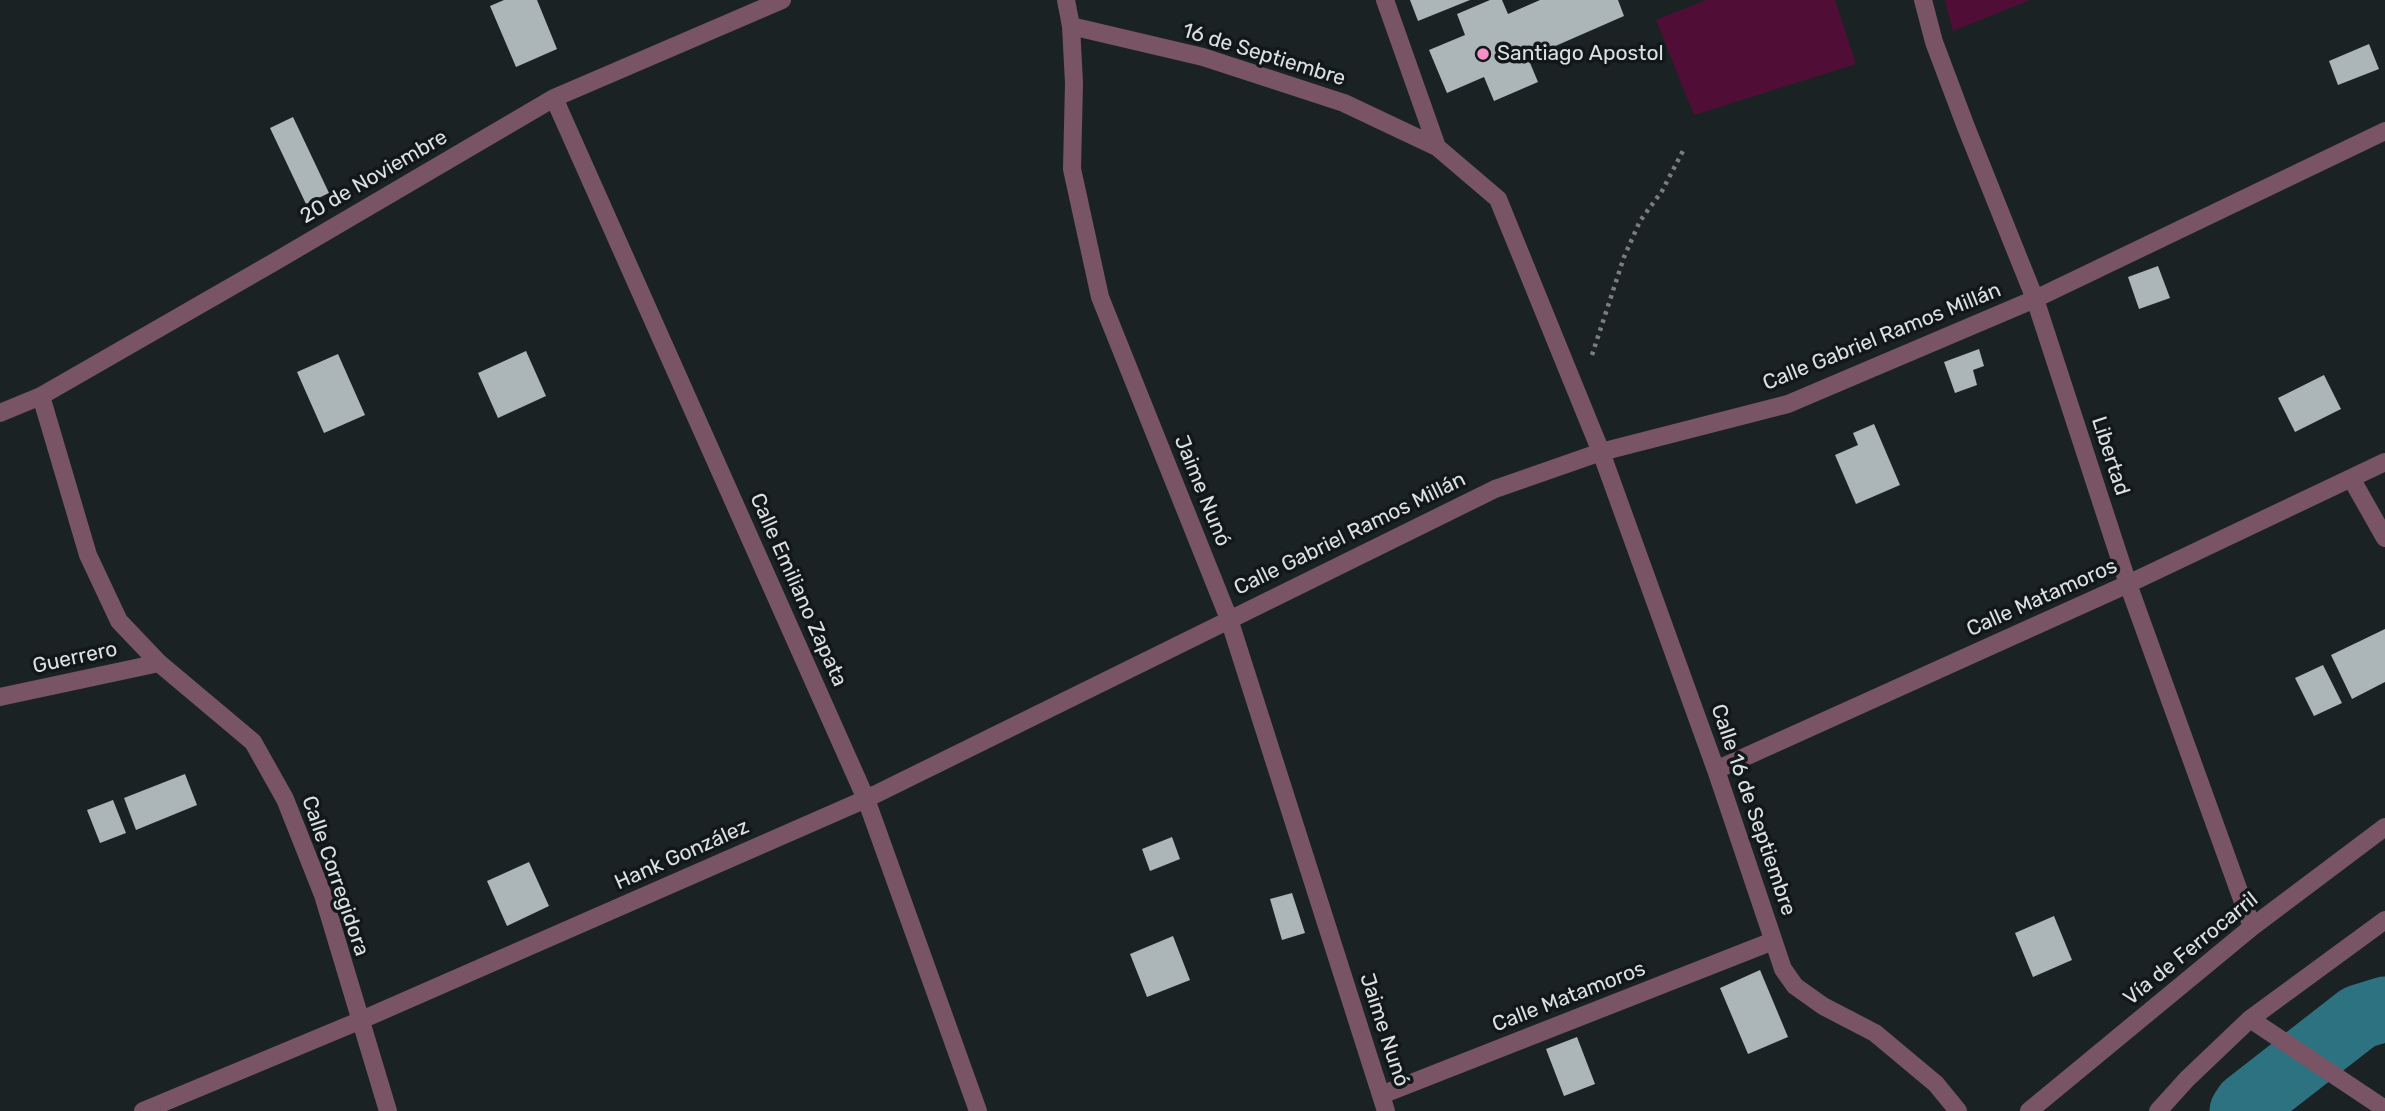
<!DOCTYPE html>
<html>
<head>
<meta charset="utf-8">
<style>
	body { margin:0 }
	canvas { display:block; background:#1b2223 }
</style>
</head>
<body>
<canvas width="2385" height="1111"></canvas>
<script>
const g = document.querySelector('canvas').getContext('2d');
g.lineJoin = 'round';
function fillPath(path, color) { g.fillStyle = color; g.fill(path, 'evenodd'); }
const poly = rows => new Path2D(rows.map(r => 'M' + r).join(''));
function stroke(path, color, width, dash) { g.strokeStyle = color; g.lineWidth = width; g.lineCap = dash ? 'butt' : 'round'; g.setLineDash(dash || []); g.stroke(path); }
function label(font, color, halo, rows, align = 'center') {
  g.font = font + ' Rubik,sans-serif'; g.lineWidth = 7; g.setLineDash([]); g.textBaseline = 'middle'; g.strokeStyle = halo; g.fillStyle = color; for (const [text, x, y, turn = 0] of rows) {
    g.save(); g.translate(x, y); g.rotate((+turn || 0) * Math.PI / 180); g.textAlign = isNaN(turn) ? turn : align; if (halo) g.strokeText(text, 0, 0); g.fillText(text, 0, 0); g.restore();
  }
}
fillPath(poly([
	[1706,0,1835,0,1856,64,1694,115,1656,20],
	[1945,0,2030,0,1953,31]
]), '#500e36');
stroke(poly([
	[2242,1111,2246,1105,2359,1017,2385,1009]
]), '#2d7281', 65);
fillPath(poly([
	[504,0,537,0,557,49,516,67,490,6],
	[1410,0,1470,0,1418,21],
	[1490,0,1502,0,1508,14,1540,0,1618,0,1624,16,1528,58,1538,82,1494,101,1484,77,1447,93,1429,50,1465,35,1457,14],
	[2369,44,2379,69,2338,85,2329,61],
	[293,117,329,193,306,204,270,128],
	[2158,266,2170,298,2139,309,2128,277],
	[1979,349,1984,366,1973,370,1977,385,1955,393,1944,362],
	[526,351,546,396,498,418,478,373],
	[338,354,365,415,324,433,297,372],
	[2324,375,2341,409,2295,432,2278,398],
	[1874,424,1900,485,1856,504,1835,455,1858,445,1853,433],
	[2385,629,2385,682,2352,699,2331,655],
	[2323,665,2342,703,2314,716,2295,678],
	[185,774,197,805,136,830,124,798],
	[113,800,126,833,100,843,87,810],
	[1172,837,1180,859,1150,871,1142,849],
	[529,862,549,906,507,926,487,881],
	[1292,893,1305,933,1282,940,1270,899],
	[2054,916,2072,960,2033,977,2015,933],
	[1173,936,1190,980,1147,997,1130,954],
	[1760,970,1788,1037,1748,1054,1720,988],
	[1577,1037,1595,1084,1564,1096,1546,1049]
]), '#acb5b7');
stroke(poly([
	[1592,355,1624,257,1640,221,1662,191,1685,147]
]), '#797f80', 4.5, [3.5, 5]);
stroke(poly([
	[1066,0,1071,26,1074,83,1072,169,1100,297,1229,619,1386,1111],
	[1385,0,1437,147],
	[1923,0,1934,42,1966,127,2035,299,2128,584,2252,927],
	[1071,26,1203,57,1344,103,1437,147,1498,199,1601,452,1716,770,1783,969,1795,986,1823,1006,1875,1033,1936,1084,1958,1111],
	[554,98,866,799,978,1111],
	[41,396,88,555,119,621,159,663,253,742,285,799,323,895,388,1111],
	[0,413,41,396,276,261,554,98,782,0],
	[2351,478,2385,538],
	[0,697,159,663],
	[1716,770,2128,584,2385,462],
	[2250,1019,2385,1109],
	[1381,1095,1773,941],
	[143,1111,359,1021,866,799,1495,489,1601,452,1788,404,2035,299,2385,131],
	[2029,1111,2252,927,2385,827],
	[2158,1111,2187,1079,2250,1019,2385,920]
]), '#785465', 18);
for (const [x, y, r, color] of [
	[1483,54,7,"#fa8fc6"]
]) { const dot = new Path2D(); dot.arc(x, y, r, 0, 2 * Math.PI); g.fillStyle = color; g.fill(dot); stroke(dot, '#12181a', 2.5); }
label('21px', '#dce0e1', '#12181a', [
	["Santiago Apostol",1497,54]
], 'left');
label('21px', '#dce0e1', '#12181a', [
	["16 de Septiembre",1264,55,17],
	["20 de Noviembre",374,177,-30],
	["Calle Gabriel Ramos Millán",1882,337,-22],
	["Libertad",2110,456,72],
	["Jaime Nunó",1202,491,68],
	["Calle Gabriel Ramos Millán",1350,534,-26],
	["Calle Emiliano Zapata",798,590,66],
	["Calle Matamoros",2042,598,-24],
	["Guerrero",75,658,-12],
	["Calle 16 de Septiembre",1753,810,71],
	["Hank González",682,855,-24],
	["Calle Corregidora",335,876,71],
	["Vía de Ferrocarril",2191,949,-39],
	["Calle Matamoros",1569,997,-21],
	["Jaime Nunó",1384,1030,72]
]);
</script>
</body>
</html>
